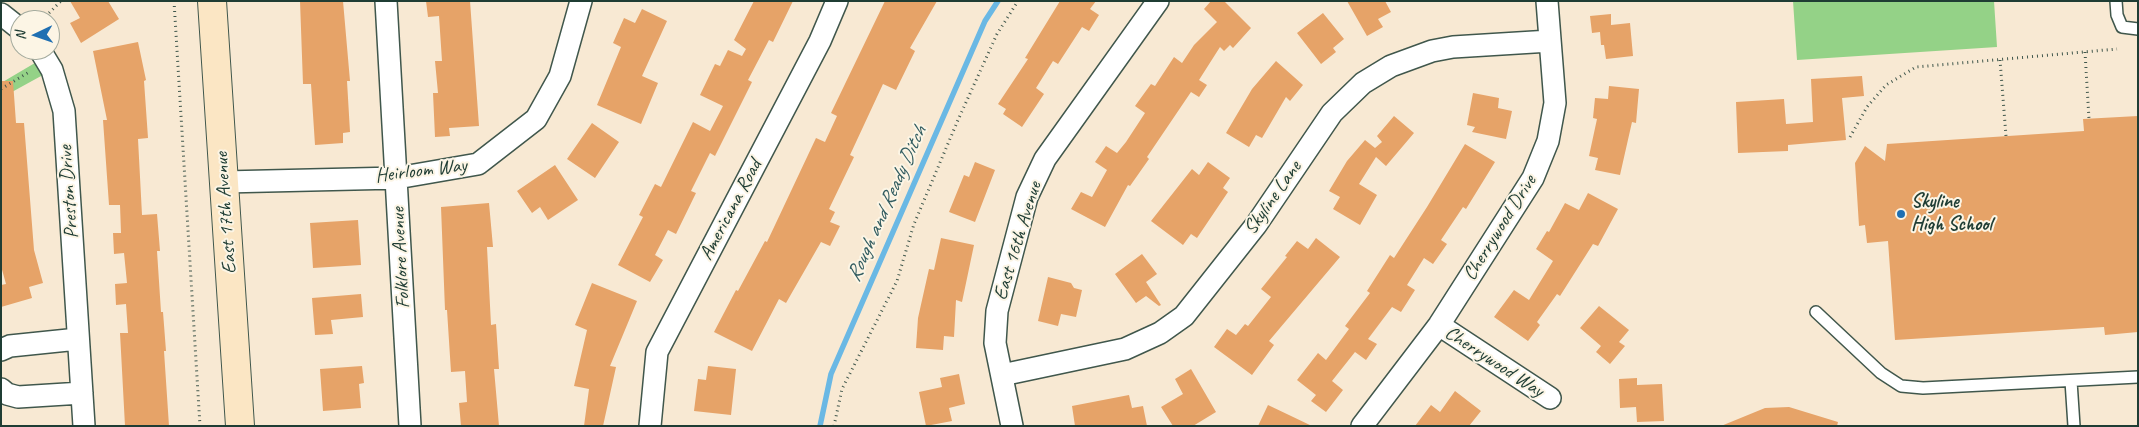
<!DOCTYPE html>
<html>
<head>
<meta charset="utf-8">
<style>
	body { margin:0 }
	#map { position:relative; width:2139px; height:427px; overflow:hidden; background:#f8e9d3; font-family:Caveat,sans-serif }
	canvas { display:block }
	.frame { position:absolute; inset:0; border:2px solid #1f3d34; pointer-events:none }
	.north { position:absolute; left:10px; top:10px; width:50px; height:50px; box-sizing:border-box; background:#fcf5e5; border:1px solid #a4ab9e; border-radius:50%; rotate:267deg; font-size:14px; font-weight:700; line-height:20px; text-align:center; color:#1f3d34 }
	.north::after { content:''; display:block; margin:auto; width:18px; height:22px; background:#1f6fb2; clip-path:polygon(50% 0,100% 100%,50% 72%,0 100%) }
</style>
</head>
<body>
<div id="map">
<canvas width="2139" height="427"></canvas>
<div class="frame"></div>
<div class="north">N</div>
</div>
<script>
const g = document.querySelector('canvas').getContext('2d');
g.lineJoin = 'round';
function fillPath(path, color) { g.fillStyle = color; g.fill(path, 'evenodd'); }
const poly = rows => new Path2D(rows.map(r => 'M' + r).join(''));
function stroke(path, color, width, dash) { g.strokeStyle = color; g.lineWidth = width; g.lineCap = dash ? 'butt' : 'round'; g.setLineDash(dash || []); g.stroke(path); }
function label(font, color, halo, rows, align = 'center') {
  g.font = font + ' Caveat,sans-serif'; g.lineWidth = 4; g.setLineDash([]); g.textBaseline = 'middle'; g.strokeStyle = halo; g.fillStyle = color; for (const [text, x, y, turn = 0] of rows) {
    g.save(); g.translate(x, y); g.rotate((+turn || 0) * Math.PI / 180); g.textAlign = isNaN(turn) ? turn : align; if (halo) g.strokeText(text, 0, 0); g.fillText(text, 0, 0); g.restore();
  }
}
fillPath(poly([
	[1793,1,1994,1,1997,47,1797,60],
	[45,57,52,70,1,98,1,83]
]), '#94d287');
stroke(poly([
	[820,426,831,374,985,21,998,1]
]), '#6ab8e4', 5.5);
fillPath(poly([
	[70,1,108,1,119,19,81,43,70,23,80,18],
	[300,1,343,1,350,81,347,81,350,132,343,133,343,143,315,145,311,84,303,84],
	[426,1,470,1,479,126,449,128,450,136,435,137,433,93,438,93,435,61,442,61,439,16,428,17],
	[754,1,793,1,773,42,769,40,748,80,752,82,715,156,710,153,691,191,696,193,676,234,668,230,655,255,663,260,650,282,618,265,643,217,639,215,655,184,661,187,693,122,710,131,723,106,700,95,715,64,720,66,728,50,742,56,746,49,734,40],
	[885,1,937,1,910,48,915,51,896,90,883,84,850,155,854,157,829,209,835,212,830,222,840,226,830,246,821,242,786,303,779,299,752,351,714,332,736,290,738,291,765,241,767,242,816,138,825,142,837,116,831,113],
	[1060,1,1096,1,1090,9,1099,15,1089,31,1082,27,1058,64,1053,61,1036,88,1044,94,1022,127,1003,114,1006,109,998,104,1028,59,1025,58],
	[1211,1,1224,1,1251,28,1233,48,1230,45,1224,51,1220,47,1199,80,1207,85,1199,97,1191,92,1147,157,1149,159,1130,186,1128,185,1105,227,1071,209,1081,192,1092,197,1107,170,1095,162,1106,146,1117,153,1126,142,1145,113,1135,106,1151,84,1155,86,1174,57,1182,63,1194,45,1217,22,1204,9],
	[1347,1,1385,1,1391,12,1378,19,1383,27,1367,36],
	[642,9,667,21,642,76,658,83,641,124,597,105,621,47,613,43,624,18,635,23],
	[1323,13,1344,39,1333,48,1336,52,1321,64,1297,33],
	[1611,14,1611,25,1630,23,1633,56,1606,59,1604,45,1601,45,1600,32,1592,33,1590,16],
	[138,42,146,80,144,81,148,138,138,139,142,215,157,214,160,251,157,251,161,312,163,312,166,351,164,351,169,426,125,426,120,333,128,333,126,304,116,305,115,284,127,283,124,253,114,254,113,233,121,233,120,205,109,205,103,120,107,120,93,51],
	[1276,61,1303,85,1290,101,1286,97,1262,138,1256,135,1249,147,1226,133,1252,89],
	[1862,76,1864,96,1842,98,1846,140,1788,145,1788,151,1738,153,1736,102,1784,99,1786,124,1813,122,1811,79],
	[1,81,13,81,16,123,24,123,34,250,43,283,29,287,32,298,1,307,1,285,6,284,1,266],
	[1609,86,1639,89,1636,123,1632,122,1620,175,1595,170,1598,158,1589,156,1597,119,1593,118,1595,98,1608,99],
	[1473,93,1499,98,1498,108,1512,111,1506,139,1472,132,1475,127,1467,125],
	[1394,116,1414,133,1386,166,1376,157,1359,184,1377,195,1360,225,1333,209,1340,197,1329,191,1347,161,1365,140,1375,148,1382,142,1377,136],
	[2138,116,2138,332,2105,335,2104,327,1895,340,1888,241,1867,243,1865,225,1859,226,1855,163,1865,146,1885,161,1887,144,2084,131,2083,119],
	[592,123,619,142,595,178,567,159],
	[1465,144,1495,162,1466,209,1463,207,1441,240,1447,244,1433,264,1424,258,1407,285,1415,290,1401,312,1392,307,1368,339,1377,344,1366,360,1355,352,1332,381,1343,390,1326,412,1311,401,1316,395,1297,380,1318,353,1326,360,1349,329,1345,326,1370,293,1367,291,1390,255,1394,258,1427,207],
	[975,162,995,170,975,222,949,212,964,175,969,177],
	[1208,162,1230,178,1223,188,1228,192,1197,238,1191,234,1183,245,1151,221,1192,169,1199,175],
	[555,165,578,200,548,220,540,207,532,213,517,191],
	[1588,193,1618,209,1598,246,1593,244,1560,296,1557,294,1537,322,1540,325,1528,341,1494,317,1514,290,1529,300,1553,261,1536,249,1547,231,1549,232,1565,203,1579,210],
	[489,203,493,247,487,247,491,325,496,324,499,369,494,369,499,426,461,426,459,403,467,402,465,371,451,372,447,310,445,310,441,207],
	[358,220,361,265,313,268,310,223],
	[941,238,974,245,962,302,956,300,954,337,944,336,943,350,916,348,918,318,929,269,934,270],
	[1316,238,1340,257,1269,341,1274,345,1252,375,1214,347,1227,329,1236,335,1245,324,1248,326,1271,297,1261,289,1287,257,1285,256,1297,241,1308,249],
	[1142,254,1157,274,1146,282,1161,305,1159,306,1146,296,1136,303,1115,274],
	[1048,277,1071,283,1074,288,1082,290,1076,317,1061,314,1058,326,1038,321],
	[592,283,637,301,610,366,616,367,603,426,584,426,589,389,574,386,587,330,575,325],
	[361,294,363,317,331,320,333,334,315,335,312,298],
	[1599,306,1629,330,1619,342,1625,346,1610,364,1596,352,1601,346,1580,328],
	[362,366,364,383,359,384,361,408,323,411,320,369],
	[708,366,736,369,731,415,694,411,698,379,706,380],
	[1191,369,1216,412,1193,426,1173,426,1161,407,1183,394,1175,379],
	[959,374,965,404,949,408,952,421,926,426,919,392,942,387,940,378],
	[1637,378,1637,385,1662,384,1664,421,1637,422,1636,407,1620,408,1619,379],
	[1455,391,1481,411,1469,426,1415,426,1431,405,1440,412],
	[1129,395,1132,408,1143,406,1147,426,1075,426,1072,406],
	[1268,405,1312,426,1258,426],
	[1789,407,1838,422,1837,426,1721,426,1765,408]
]), '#e6a368');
const lane = poly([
	[2116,1,2117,15,2122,27,2138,29],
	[1816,312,1881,373,1901,386,1923,388,2138,377],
	[2071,381,2074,426]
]);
const street = poly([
	[386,1,410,426],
	[1,14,20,29],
	[40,50,52,70,64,111,84,426],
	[224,182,397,178,478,164,536,119,560,76,581,1],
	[1439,325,1550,398],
	[1,350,10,346,78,339],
	[1002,375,1125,349,1160,333,1184,316,1256,225,1332,113,1363,83,1391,66,1432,51,1453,47,1550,41],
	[1,389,7,394,18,397,82,393],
	[650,426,657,352,820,41,837,1],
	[1012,426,995,343,997,311,1027,197,1045,159,1158,1],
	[1362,426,1439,325,1533,178,1548,141,1555,103,1547,1]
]);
const secondary = poly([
	[212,1,240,426]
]);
stroke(lane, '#40574c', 14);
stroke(street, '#40574c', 24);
stroke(secondary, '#40574c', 30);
stroke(poly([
	[174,1,200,426],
	[42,20,61,1],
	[2085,52,2089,119],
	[2000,60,2006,136],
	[1,89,29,72],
	[1850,137,1867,107,1886,85,1916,67,2117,49],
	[834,426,842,389,897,281,914,224,958,120,997,34,1018,1]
]), '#40574c', 3, [1, 4]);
stroke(lane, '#fff', 11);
stroke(street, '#fff', 21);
stroke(secondary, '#fbe6c4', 28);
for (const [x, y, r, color] of [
	[1901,214,5,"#1f6fb2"]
]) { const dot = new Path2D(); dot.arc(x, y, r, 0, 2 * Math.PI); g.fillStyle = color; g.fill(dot); stroke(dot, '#fcf5e5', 2); }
label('20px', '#1f3d34', '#fcf5e5', [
	["Heirloom Way",421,171,-7],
	["Preston Drive",69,192,-94],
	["Skyline Lane",1273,198,-55],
	["Americana Road",731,210,-62],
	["East 17th Avenue",226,213,-94],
	["Cherrywood Drive",1500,228,-58],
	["East 16th Avenue",1018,241,-73],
	["Folklore Avenue",401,258,-93],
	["Cherrywood Way",1494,362,33]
]);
label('bold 20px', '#1f3d34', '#fcf5e5', [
	["Skyline",1911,202],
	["High School",1911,225]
], 'left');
label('italic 21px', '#325c60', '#fcf5e5', [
	["Rough and Ready Ditch",887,204,-66]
]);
</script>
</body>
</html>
